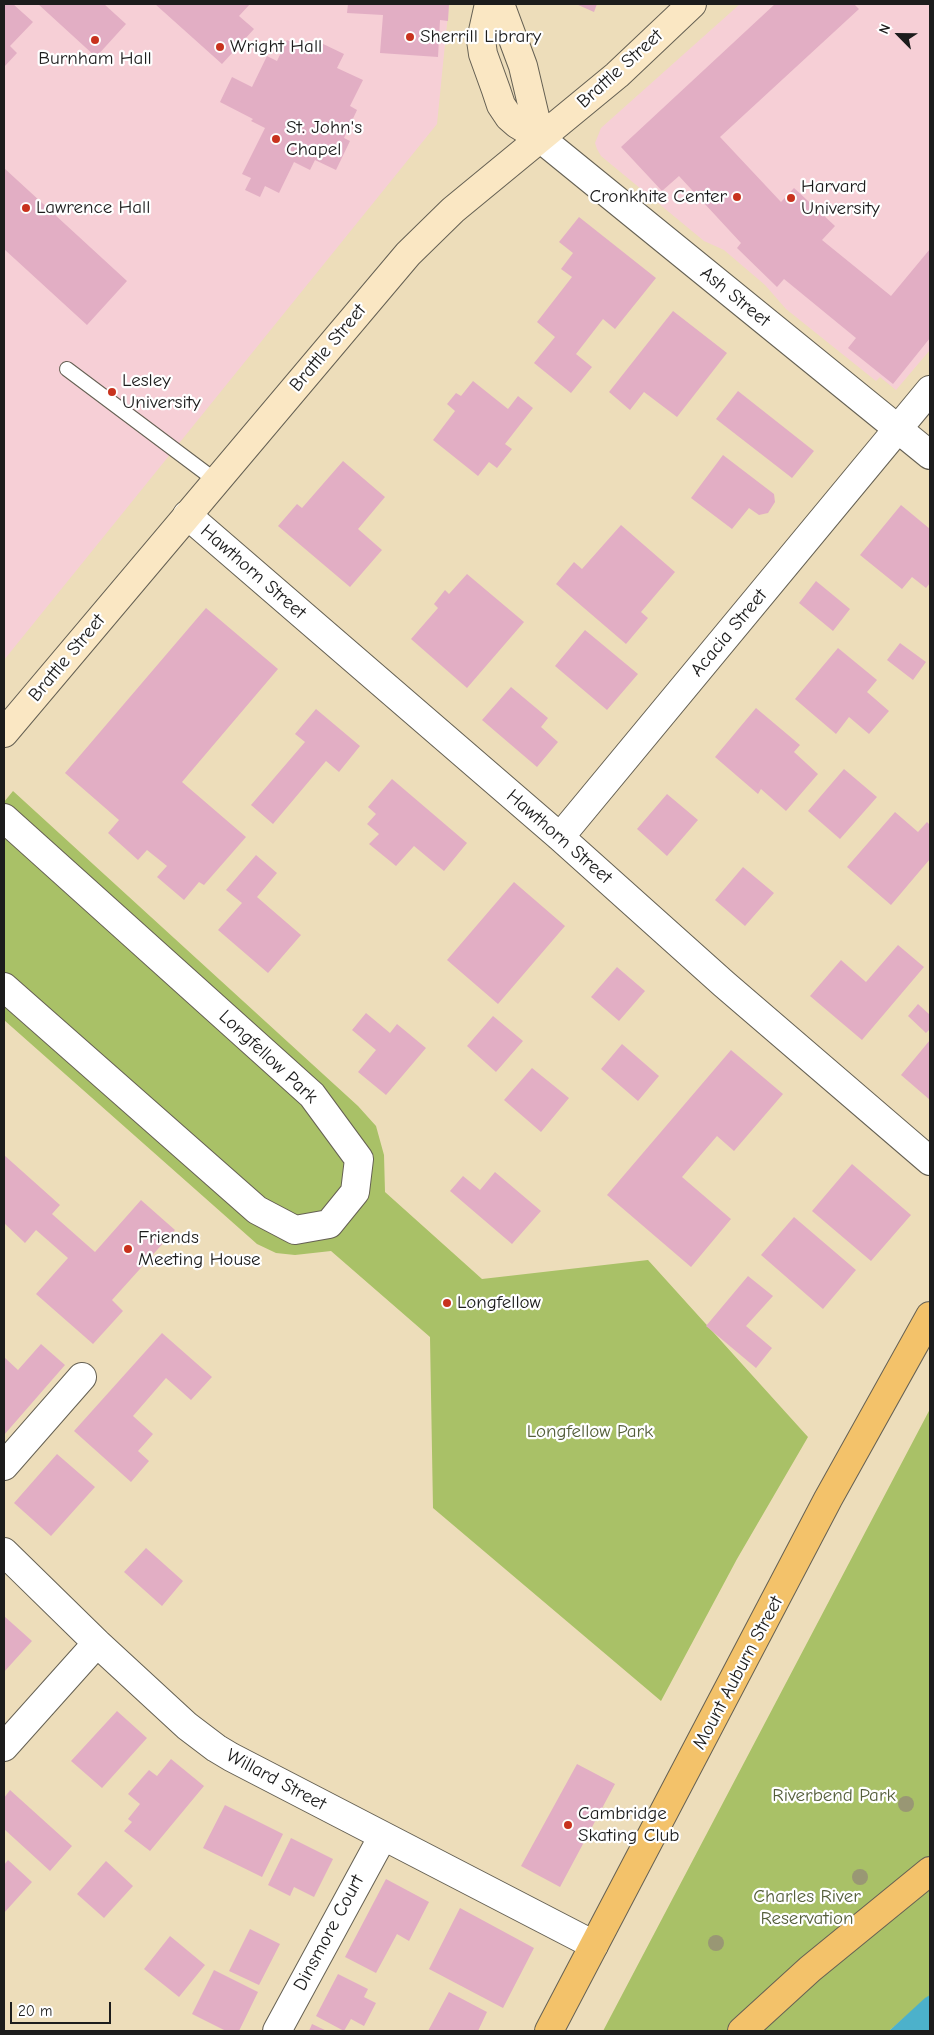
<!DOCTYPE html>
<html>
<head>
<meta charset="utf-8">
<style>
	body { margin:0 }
	#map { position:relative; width:934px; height:2035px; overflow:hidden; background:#edddba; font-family:"Comic Neue",sans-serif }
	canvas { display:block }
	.frame { position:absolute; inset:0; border:5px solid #1c1c1c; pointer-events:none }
	.north { position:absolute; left:874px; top:10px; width:50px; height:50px; -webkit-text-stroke:4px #fff; paint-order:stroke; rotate:293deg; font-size:14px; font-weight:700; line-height:20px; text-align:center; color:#1c1c1c }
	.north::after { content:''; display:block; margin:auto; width:18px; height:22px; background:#1c1c1c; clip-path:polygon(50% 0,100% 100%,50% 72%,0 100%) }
	.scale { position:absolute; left:10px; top:2002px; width:101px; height:22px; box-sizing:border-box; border:2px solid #1c1c1c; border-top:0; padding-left:6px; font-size:15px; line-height:18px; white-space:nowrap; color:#1c1c1c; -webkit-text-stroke:4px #fff; paint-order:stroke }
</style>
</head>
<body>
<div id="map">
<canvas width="934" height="2035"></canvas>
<div class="frame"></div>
<div class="north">N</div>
<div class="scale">20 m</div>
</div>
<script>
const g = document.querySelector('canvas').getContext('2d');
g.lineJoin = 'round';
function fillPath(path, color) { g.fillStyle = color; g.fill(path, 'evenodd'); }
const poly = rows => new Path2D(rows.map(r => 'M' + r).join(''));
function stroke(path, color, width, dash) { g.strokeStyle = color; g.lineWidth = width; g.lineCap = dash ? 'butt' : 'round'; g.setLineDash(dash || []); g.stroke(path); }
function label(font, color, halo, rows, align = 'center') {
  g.font = font + ' "Comic Neue",sans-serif'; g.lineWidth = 4.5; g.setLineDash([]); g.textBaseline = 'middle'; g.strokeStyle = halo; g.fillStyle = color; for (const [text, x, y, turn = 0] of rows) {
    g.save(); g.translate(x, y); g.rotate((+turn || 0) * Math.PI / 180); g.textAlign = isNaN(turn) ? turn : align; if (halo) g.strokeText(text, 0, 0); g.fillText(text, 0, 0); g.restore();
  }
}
fillPath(poly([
	[4,4,449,4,437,124,4,660],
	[740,4,930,4,930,350,896,390,880,377,876,381,786,309,765,285,724,250,704,241,601,156,597,149,595,143,601,128]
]), '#f6cfd6');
fillPath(poly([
	[13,791,358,1106,376,1126,384,1155,385,1192,482,1279,648,1260,808,1437,737,1559,661,1701,433,1508,430,1337,331,1251,295,1255,276,1253,257,1244,4,1020,4,802],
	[930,1409,930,1995,889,2031,603,2031]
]), '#a9c167');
fillPath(poly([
	[930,1995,930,2031,889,2031,925,1998]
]), '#4cb1cb');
fillPath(poly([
	[4,4,13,4,33,22,10,46,17,53,4,67],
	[38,4,104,4,126,24,96,57],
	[155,4,250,4,239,16,254,29,222,64],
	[348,4,449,4,448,21,440,20,438,57,380,53,383,15,347,13],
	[576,4,597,4,594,12],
	[775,4,854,4,859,9,720,137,781,202,794,188,835,226,822,240,891,296,930,249,930,338,893,384,848,348,856,338,784,279,777,287,737,248,741,243,679,176,662,191,621,147],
	[287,40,314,53,319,42,344,54,337,68,363,80,350,106,357,110,344,138,350,141,336,170,315,160,310,170,294,162,279,193,265,186,260,197,245,190,251,178,242,174,265,128,251,121,253,119,220,102,232,77,252,87,267,56,277,61],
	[4,168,127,281,87,325,4,249],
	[579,217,656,278,615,329,603,319,576,354,592,367,571,393,534,363,555,337,537,322,572,277,561,269,573,253,559,242],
	[673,311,727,353,677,417,644,392,630,410,609,392],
	[473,381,508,409,518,396,533,408,505,444,512,449,497,468,489,462,478,476,433,440,455,411,447,404,456,393,461,396],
	[738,391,814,451,792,478,716,419],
	[723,455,774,494,775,502,768,513,759,515,749,508,732,529,691,498],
	[343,461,385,497,358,529,382,550,350,587,278,526,297,504,302,508],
	[901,505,930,529,930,583,926,588,912,577,902,589,860,555],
	[621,525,675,572,641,612,648,618,626,644,556,584,574,562,582,569],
	[467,574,524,622,467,688,411,639,438,608,434,604,445,590,449,594],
	[816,581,850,609,833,631,799,603],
	[206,608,278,669,182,782,246,837,204,885,199,882,184,900,157,877,167,866,147,850,138,860,108,833,119,820,65,773],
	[585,630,638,674,607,710,555,666],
	[900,643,926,662,913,680,887,660],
	[838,648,877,680,867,692,889,711,869,734,849,717,836,734,795,699],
	[511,687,548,718,541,727,558,742,537,767,482,720],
	[756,708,800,745,794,752,818,774,786,811,761,789,758,794,715,757],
	[316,709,360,746,339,772,326,761,273,824,251,805,305,742,295,734],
	[844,769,877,797,840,839,808,811],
	[392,779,467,843,444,871,414,846,396,866,369,844,379,834,367,824,376,814,368,807],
	[667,794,698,820,667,856,637,829],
	[895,812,918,832,927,822,930,825,930,859,891,905,847,867],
	[256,855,277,873,257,897,301,935,268,973,218,930,242,903,226,890],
	[743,867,774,893,745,926,715,900],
	[514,882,565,926,498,1004,447,960],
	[898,945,924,967,862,1040,810,996,841,960,866,982],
	[617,967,645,991,619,1021,591,997],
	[918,1004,930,1015,930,1029,926,1033,908,1016],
	[366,1013,390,1033,397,1024,426,1048,386,1095,358,1072,376,1050,352,1030],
	[493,1016,523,1041,496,1072,467,1046],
	[930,1040,930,1100,901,1075],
	[622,1044,659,1076,638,1101,601,1069],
	[731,1050,783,1094,734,1151,717,1136,682,1177,731,1219,691,1267,607,1195],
	[532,1068,569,1098,541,1132,504,1100],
	[4,1155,60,1205,52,1214,95,1252,141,1200,175,1230,112,1300,123,1311,93,1344,36,1294,68,1258,36,1230,25,1243,4,1223],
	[852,1164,911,1215,871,1261,812,1211],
	[495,1172,541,1211,512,1244,450,1191,463,1176,480,1190],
	[794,1217,856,1270,823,1309,761,1255],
	[748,1276,773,1296,746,1326,772,1348,756,1368,706,1326],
	[162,1333,212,1377,191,1400,166,1378,133,1416,153,1434,138,1451,149,1461,131,1482,74,1431],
	[41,1344,65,1365,4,1435,4,1357,18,1370],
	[57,1454,95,1487,51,1536,14,1503],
	[146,1548,183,1581,162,1606,124,1572],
	[4,1616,32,1641,4,1672],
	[117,1711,147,1738,102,1788,71,1761],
	[171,1759,204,1786,150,1851,124,1831,132,1822,128,1819,140,1804,128,1794,149,1770,157,1776],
	[577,1764,615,1784,560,1887,521,1866],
	[10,1790,72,1846,50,1871,4,1829,4,1798],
	[225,1805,283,1834,262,1877,203,1848],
	[291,1838,333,1859,314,1897,294,1887,290,1896,268,1885],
	[8,1860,32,1882,4,1913,4,1865],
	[106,1861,133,1886,104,1918,77,1894],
	[386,1879,429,1902,409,1941,397,1934,376,1973,345,1957],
	[460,1908,534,1948,503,2008,429,1969],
	[250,1929,280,1944,259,1985,229,1971],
	[170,1936,205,1965,179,1997,144,1969],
	[214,1970,258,1992,239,2031,226,2031,192,2014],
	[338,1974,368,1989,364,1997,376,2003,364,2026,351,2019,344,2031,316,2016],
	[449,1992,487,2012,478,2031,428,2031],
	[312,2024,327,2031,309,2031]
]), '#e2aec4');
const lane = poly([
	[67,369,215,480]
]);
const street = poly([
	[540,138,930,455],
	[187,515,560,837,724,984,930,1161],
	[4,818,312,1095,359,1159,355,1192,329,1224,295,1230,257,1210,4,987],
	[560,837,930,390],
	[4,1466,82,1377],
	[4,1552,97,1643,187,1726,216,1748,231,1757,594,1945],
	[4,1747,97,1643],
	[277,2031,383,1836]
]);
const secondary = poly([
	[489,4,481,40,483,54,496,90,501,105,509,117,517,124,540,138],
	[500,4,523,66,540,138],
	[4,733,408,254,453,210,617,75,692,4]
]);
const primary = poly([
	[549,2031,828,1499,930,1316]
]);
const highway = poly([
	[742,2031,810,1969,930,1871]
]);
stroke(lane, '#656053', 16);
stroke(street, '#656053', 30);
stroke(secondary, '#656053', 30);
stroke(primary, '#656053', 30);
stroke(highway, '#656053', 30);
stroke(lane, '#fff', 14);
stroke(street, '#fff', 28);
stroke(secondary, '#fae7c3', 28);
stroke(primary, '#f3c26a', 28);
stroke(highway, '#f3c26a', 28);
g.fillStyle = '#999774';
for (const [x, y] of [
	[906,1804],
	[860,1877],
	[716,1943]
]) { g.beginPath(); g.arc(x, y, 8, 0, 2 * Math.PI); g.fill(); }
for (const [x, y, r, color] of [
	[410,37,5,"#c8321e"],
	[95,40,5,"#c8321e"],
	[220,47,5,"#c8321e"],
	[276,139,5,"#c8321e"],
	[737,197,5,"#c8321e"],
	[791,198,5,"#c8321e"],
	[26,208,5,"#c8321e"],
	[112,392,5,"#c8321e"],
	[128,1249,5,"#c8321e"],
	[447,1303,5,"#c8321e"],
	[568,1825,5,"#c8321e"]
]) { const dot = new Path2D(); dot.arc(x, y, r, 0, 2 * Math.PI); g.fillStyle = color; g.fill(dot); stroke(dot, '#fff', 2); }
label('19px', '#1c1c1c', '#fff', [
	["Sherrill Library",420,37],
	["Wright Hall",230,47],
	["Burnham Hall",95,59,"center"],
	["St. John's",286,128],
	["Chapel",286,150],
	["Harvard",801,187],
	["University",801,209],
	["Cronkhite Center",727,197,"right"],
	["Lawrence Hall",36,208],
	["Lesley",122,381],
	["University",122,403],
	["Friends",138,1238],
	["Meeting House",138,1260],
	["Longfellow",457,1303],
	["Cambridge",578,1814],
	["Skating Club",578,1836]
], 'left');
label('19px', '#1c1c1c', '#fff', [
	["Brattle Street",620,69,-42],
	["Ash Street",735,297,39],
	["Brattle Street",328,348,-50],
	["Hawthorn Street",253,572,41],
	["Acacia Street",729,633,-50],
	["Brattle Street",67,658,-50],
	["Hawthorn Street",559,837,41],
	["Longfellow Park",268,1057,43],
	["Mount Auburn Street",738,1673,-62],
	["Willard Street",276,1780,28],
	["Dinsmore Court",329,1933,-62]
]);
label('19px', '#545e3a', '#fff', [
	["Longfellow Park",590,1432],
	["Riverbend Park",834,1796],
	["Charles River",807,1897],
	["Reservation",807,1919]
]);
</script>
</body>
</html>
